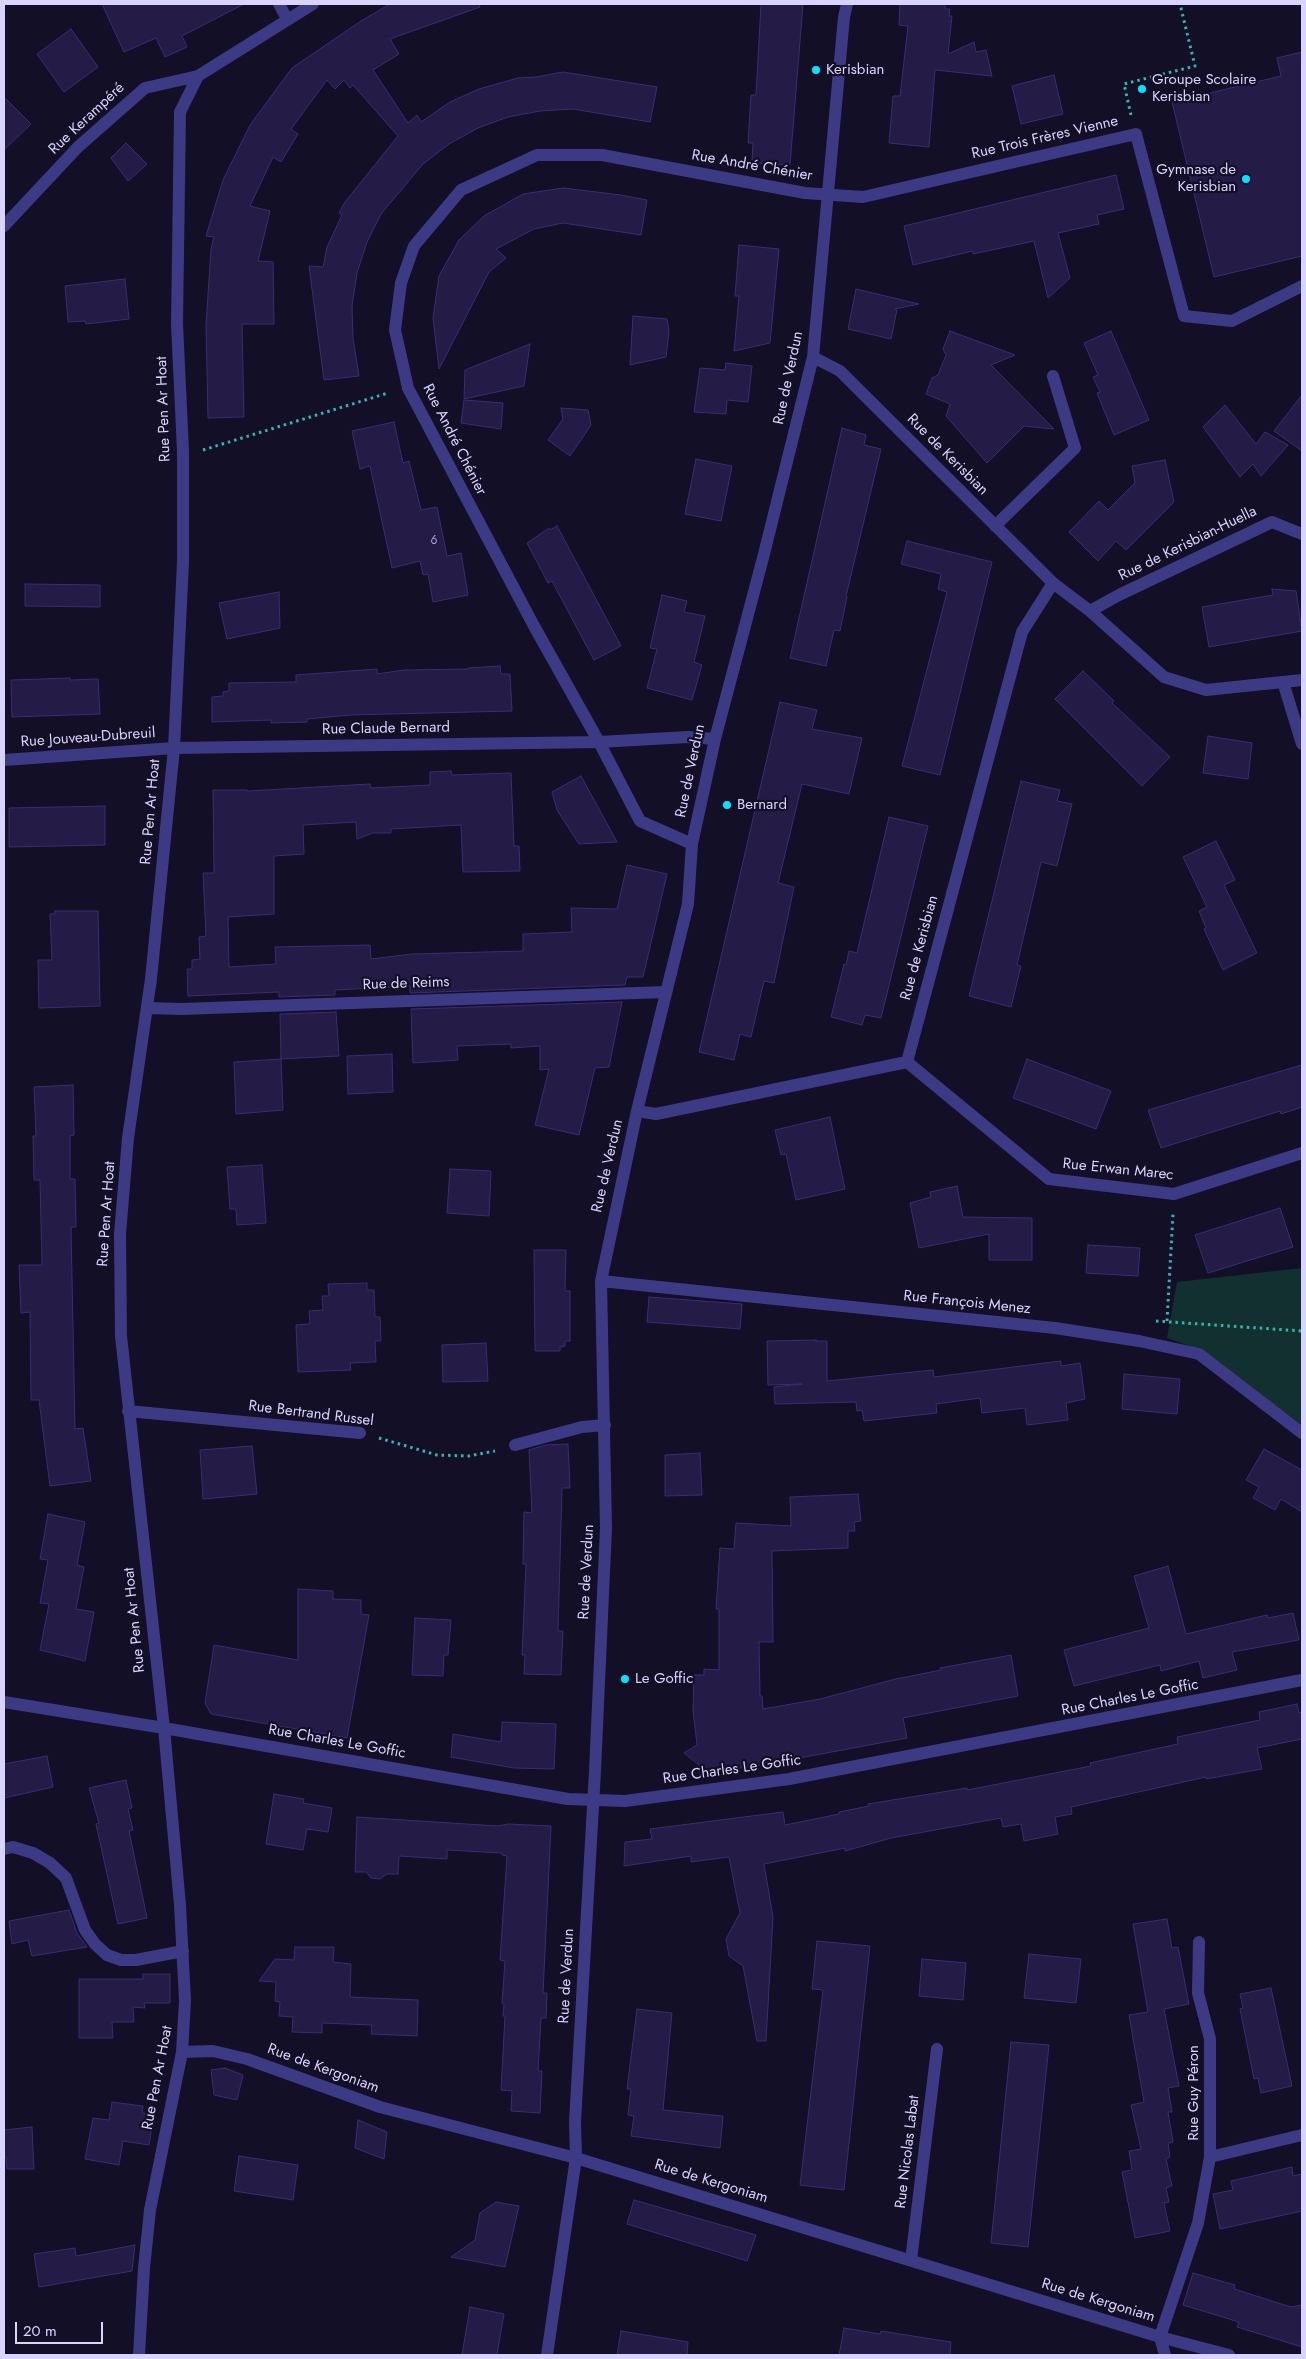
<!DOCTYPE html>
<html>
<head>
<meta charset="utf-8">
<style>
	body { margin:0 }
	#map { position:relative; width:1306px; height:2359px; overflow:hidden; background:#130f26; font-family:Jost,sans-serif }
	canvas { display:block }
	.frame { position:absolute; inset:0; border:5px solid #d9d4ff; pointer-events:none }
	.scale { position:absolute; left:15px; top:2322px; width:88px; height:22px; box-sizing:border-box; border:2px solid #d9d4ff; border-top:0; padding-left:6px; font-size:15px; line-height:18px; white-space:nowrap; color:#d9d4ff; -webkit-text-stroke:4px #130f26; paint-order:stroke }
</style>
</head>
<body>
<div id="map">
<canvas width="1306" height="2359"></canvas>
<div class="frame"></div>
<div class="scale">20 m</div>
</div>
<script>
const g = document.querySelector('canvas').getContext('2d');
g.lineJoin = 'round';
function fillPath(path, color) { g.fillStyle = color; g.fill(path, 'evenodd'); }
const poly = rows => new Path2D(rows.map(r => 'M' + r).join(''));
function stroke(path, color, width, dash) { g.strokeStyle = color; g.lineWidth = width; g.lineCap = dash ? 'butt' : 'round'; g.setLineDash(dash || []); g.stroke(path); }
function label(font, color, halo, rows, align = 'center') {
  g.font = font + ' Jost,sans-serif'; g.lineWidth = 4.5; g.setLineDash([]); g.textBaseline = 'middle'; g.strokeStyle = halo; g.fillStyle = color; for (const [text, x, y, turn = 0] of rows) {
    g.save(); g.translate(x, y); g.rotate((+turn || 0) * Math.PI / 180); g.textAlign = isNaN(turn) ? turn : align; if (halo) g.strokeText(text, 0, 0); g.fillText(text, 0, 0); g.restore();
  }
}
fillPath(poly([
	[1302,1268,1302,1425,1200,1350,1167,1338,1177,1282]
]), '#12302f');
const building = poly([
	[102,4,244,4,182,36,187,47,165,57,156,38,124,52,102,4],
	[390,4,479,4,480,7,390,39,399,54,373,70,408,123,417,115,421,122,450,102,479,89,518,78,536,77,563,72,657,87,650,122,573,109,540,111,508,117,478,128,449,144,423,164,381,214,367,242,357,273,352,306,353,338,359,376,324,380,309,266,323,267,327,247,342,215,339,213,345,202,398,136,353,85,350,88,344,80,335,89,327,80,291,129,298,134,281,162,273,157,250,206,270,211,258,261,273,262,274,324,242,324,244,417,208,418,206,325,211,249,214,237,206,236,223,180,250,125,292,68,361,21,390,4],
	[761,4,803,4,790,165,752,163,753,143,748,143,751,95,756,95,761,4],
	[900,4,945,4,945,9,950,9,949,16,952,16,948,54,974,42,976,52,986,50,992,76,935,70,929,147,889,143,893,96,900,96,908,26,899,25,900,4],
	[71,29,98,67,64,92,37,54,71,29],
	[1302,52,1302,256,1214,277,1172,102,1281,76,1277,58,1302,52],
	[1054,75,1063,114,1021,124,1012,86,1054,75],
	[4,97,31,124,4,150,4,97],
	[126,143,147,164,128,181,111,158,126,143],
	[1116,175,1124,209,1097,215,1099,224,1058,233,1070,278,1048,298,1034,241,973,254,973,251,913,265,904,226,1116,175],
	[563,188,621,195,647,200,641,235,563,223,534,229,496,249,506,258,489,272,439,369,433,318,439,276,459,240,484,216,523,194,563,188],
	[739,245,779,249,770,343,734,351,739,296,735,296,739,245],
	[125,279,129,319,86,324,85,321,68,322,65,286,125,279],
	[856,289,919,304,895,309,897,310,891,339,848,329,856,289],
	[633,316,667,319,669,331,666,357,630,365,633,316],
	[950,331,1015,355,991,365,1054,429,1024,426,987,463,946,416,950,404,926,394,932,378,938,375,946,355,943,349,950,331],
	[1111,331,1149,420,1114,435,1097,393,1100,392,1093,377,1098,375,1084,343,1111,331],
	[530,344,524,386,464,399,465,370,530,344],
	[726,363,752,366,748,402,727,400,726,414,694,412,700,368,725,370,726,363],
	[1302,395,1302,451,1274,431,1302,395],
	[464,400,503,403,501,429,461,423,464,400],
	[1225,405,1256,444,1265,432,1288,445,1261,476,1253,464,1240,477,1203,427,1225,405],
	[561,408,588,410,591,425,570,456,548,440,563,419,561,408],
	[394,422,403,463,409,461,421,510,437,507,447,556,461,553,468,595,433,602,428,574,423,575,420,561,392,568,370,466,360,469,352,431,394,422],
	[842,428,866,435,864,445,881,449,846,596,847,597,840,631,834,630,826,666,790,658,842,428],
	[696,459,732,466,721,521,685,514,696,459],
	[1165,460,1174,502,1126,550,1116,541,1098,561,1069,532,1099,501,1108,510,1135,483,1132,466,1165,460],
	[557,526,621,646,594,660,552,581,548,583,527,543,549,528,550,530,557,526],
	[907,541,992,562,940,775,902,766,947,592,938,589,941,574,901,564,907,541],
	[25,584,100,585,100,607,25,606,25,584],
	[1272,589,1296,591,1302,631,1209,647,1202,607,1273,595,1272,589],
	[279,592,280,628,227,639,219,603,279,592],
	[662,595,687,601,684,612,705,616,694,662,702,665,692,700,647,688,657,649,650,648,662,595],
	[500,666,501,674,510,674,512,711,350,715,307,719,307,722,271,723,271,720,212,722,212,697,223,696,223,692,229,691,229,683,296,682,296,675,377,669,377,674,404,670,468,669,468,668,500,666],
	[1083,671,1114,701,1112,703,1170,757,1142,786,1055,699,1083,671],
	[70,678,70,680,98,679,100,714,12,717,11,680,70,678],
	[780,702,817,710,812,729,862,738,849,794,802,784,778,883,794,887,774,983,764,981,751,1037,740,1034,734,1060,699,1052,780,702],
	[1208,736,1252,743,1248,779,1203,773,1208,736],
	[451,771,452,775,511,773,514,846,519,846,520,871,463,872,461,825,391,829,391,833,373,833,357,839,356,822,303,825,304,854,274,856,274,914,228,917,229,967,276,964,275,947,370,945,371,959,412,954,523,951,523,934,572,932,571,908,617,909,627,865,667,874,643,977,627,977,625,985,410,993,410,986,335,990,335,995,279,997,279,992,188,996,187,969,192,969,192,960,200,959,199,937,206,936,203,873,214,873,213,790,247,790,248,791,370,784,371,788,430,785,430,772,451,771],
	[581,776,617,842,579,844,557,810,552,792,581,776],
	[1021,781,1060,790,1057,801,1072,804,1057,866,1041,862,1017,965,1021,966,1011,1007,969,996,1021,781],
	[105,806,105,845,9,847,9,808,105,806],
	[889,817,928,826,881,1018,865,1015,862,1025,831,1017,844,964,846,965,849,951,857,953,889,817],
	[1216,841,1235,880,1224,885,1257,953,1223,970,1204,929,1206,928,1199,911,1207,907,1183,857,1216,841],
	[55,911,98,911,100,1006,39,1008,38,960,52,960,50,914,55,914,55,911],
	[622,1002,609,1067,595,1068,579,1135,535,1125,549,1069,540,1070,540,1046,511,1048,511,1044,457,1046,458,1060,413,1063,411,1009,622,1002],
	[336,1012,339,1056,281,1059,280,1014,336,1012],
	[392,1054,393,1092,348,1094,347,1056,392,1054],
	[281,1059,283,1110,236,1114,234,1062,281,1059],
	[1027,1059,1111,1091,1096,1129,1013,1098,1027,1059],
	[1302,1065,1302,1107,1281,1114,1280,1111,1161,1148,1148,1110,1302,1065],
	[73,1085,74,1135,70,1136,70,1179,75,1179,76,1227,71,1227,75,1429,83,1428,91,1481,50,1486,39,1400,31,1400,30,1312,21,1313,19,1265,42,1265,40,1180,34,1180,33,1136,36,1136,34,1087,73,1085],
	[830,1117,845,1189,796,1200,786,1154,781,1155,775,1130,830,1117],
	[262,1165,266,1223,237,1225,236,1209,230,1209,227,1167,262,1165],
	[450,1169,491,1171,489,1216,447,1213,450,1169],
	[957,1186,963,1217,1032,1218,1032,1260,989,1260,989,1234,919,1248,910,1203,931,1197,930,1192,957,1186],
	[1280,1208,1293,1247,1208,1273,1195,1235,1280,1208],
	[1088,1245,1140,1248,1138,1276,1086,1273,1088,1245],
	[534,1250,566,1250,565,1291,570,1291,570,1341,565,1341,565,1346,560,1347,560,1351,535,1351,534,1250],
	[367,1283,367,1290,374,1290,375,1317,380,1317,381,1341,375,1341,376,1362,350,1363,351,1370,298,1372,296,1325,310,1324,309,1311,323,1310,322,1296,329,1296,328,1284,367,1283],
	[649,1297,742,1304,740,1329,647,1322,649,1297],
	[816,1340,816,1341,827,1341,827,1381,933,1370,934,1377,1061,1361,1061,1366,1080,1363,1085,1399,1066,1403,1068,1420,1027,1425,1025,1408,982,1413,980,1398,936,1404,937,1413,864,1421,862,1410,857,1411,856,1402,775,1404,774,1387,802,1384,768,1385,767,1341,816,1340],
	[486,1343,488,1381,443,1382,442,1345,486,1343],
	[1124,1374,1180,1379,1177,1414,1122,1409,1124,1374],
	[568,1444,570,1488,562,1488,558,1631,563,1631,561,1675,524,1674,525,1655,522,1655,526,1564,523,1564,524,1512,532,1513,529,1450,546,1445,568,1444],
	[252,1446,257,1494,203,1499,200,1450,252,1446],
	[1264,1449,1302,1470,1302,1512,1281,1499,1275,1510,1253,1498,1259,1487,1246,1480,1264,1449],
	[700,1453,702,1495,665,1496,665,1455,700,1453],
	[858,1494,861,1521,854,1522,855,1531,848,1531,848,1548,772,1551,773,1642,759,1642,760,1696,762,1696,763,1709,820,1699,896,1679,941,1670,940,1668,1011,1655,1018,1696,903,1718,907,1738,767,1764,700,1774,699,1765,684,1753,697,1745,693,1710,694,1675,704,1675,704,1669,719,1670,719,1609,716,1609,720,1548,734,1549,736,1523,791,1526,790,1497,858,1494],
	[48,1514,85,1522,77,1565,84,1567,76,1609,94,1612,85,1661,40,1650,49,1604,40,1603,48,1560,40,1559,48,1514],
	[1168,1566,1186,1634,1267,1615,1268,1618,1293,1613,1299,1640,1232,1652,1237,1670,1203,1678,1199,1661,1161,1671,1160,1665,1074,1686,1064,1650,1149,1628,1134,1576,1168,1566],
	[298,1589,333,1591,333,1599,361,1600,361,1614,369,1615,347,1738,211,1714,205,1703,214,1645,298,1660,298,1589],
	[415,1618,451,1620,448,1655,444,1655,443,1676,412,1675,415,1618],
	[1297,1704,1299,1713,1302,1712,1302,1739,1257,1748,1262,1769,1206,1779,1206,1777,1071,1807,1072,1814,1055,1817,1058,1834,1024,1841,1021,1824,1003,1827,1001,1818,891,1838,845,1851,845,1848,764,1864,773,1917,766,2041,757,2041,743,1966,729,1956,726,1939,740,1913,729,1857,691,1862,691,1856,624,1866,625,1842,652,1839,650,1829,783,1812,785,1825,839,1814,839,1812,869,1806,868,1804,967,1788,967,1790,1091,1766,1090,1763,1178,1744,1177,1737,1260,1720,1259,1712,1297,1704],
	[502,1722,556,1724,554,1769,514,1768,451,1757,453,1734,501,1742,502,1722],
	[47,1756,53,1787,4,1798,4,1764,47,1756],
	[126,1780,132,1808,128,1809,133,1830,129,1831,147,1918,118,1924,96,1824,99,1823,89,1788,126,1780],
	[274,1794,304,1799,303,1803,332,1808,328,1832,307,1829,303,1850,266,1844,274,1794],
	[357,1817,498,1826,508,1824,551,1826,543,1993,547,1993,546,2018,541,2018,538,2071,542,2071,540,2113,511,2111,512,2091,501,2090,505,2016,503,2016,504,2004,502,2003,505,1961,500,1960,507,1856,502,1855,502,1853,447,1850,447,1859,399,1856,398,1874,387,1874,380,1879,371,1878,366,1872,355,1872,357,1817],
	[69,1910,77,1933,87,1947,32,1956,28,1940,12,1944,9,1921,69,1910],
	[1167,1919,1172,1948,1178,1947,1189,2004,1164,2009,1179,2086,1168,2088,1172,2112,1168,2112,1173,2142,1168,2143,1170,2157,1166,2159,1172,2186,1166,2188,1169,2202,1164,2203,1170,2231,1135,2238,1122,2172,1132,2170,1129,2151,1141,2149,1131,2105,1144,2102,1129,2015,1148,2012,1133,1924,1167,1919],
	[817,1941,870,1946,844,2190,800,2185,823,1990,812,1989,817,1941],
	[295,1947,334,1947,333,1962,351,1964,350,1997,418,2000,417,2036,371,2034,372,2025,322,2023,322,2033,292,2032,293,2017,279,2016,280,2002,275,2001,276,1982,259,1981,275,1959,294,1960,295,1947],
	[1029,1954,1081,1959,1076,2003,1024,1998,1029,1954],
	[922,1959,966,1963,963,2000,919,1996,922,1959],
	[143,1974,170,1974,170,2003,144,2003,145,2008,133,2007,134,2022,112,2022,113,2038,79,2038,79,1979,143,1979,143,1974],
	[1271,1988,1292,2086,1261,2093,1258,2078,1254,2079,1240,2009,1243,2008,1240,1994,1271,1988],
	[637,2009,672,2013,663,2110,723,2116,720,2148,631,2136,634,2116,628,2115,631,2089,627,2089,637,2009],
	[1011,2042,1049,2045,1028,2247,991,2243,1011,2042],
	[225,2068,243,2075,237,2100,214,2095,211,2070,225,2068],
	[112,2102,143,2106,142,2113,154,2114,149,2145,123,2141,119,2165,85,2159,93,2118,109,2120,112,2102],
	[358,2120,387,2132,384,2159,355,2148,358,2120],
	[32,2127,34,2169,7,2169,6,2157,4,2158,4,2130,32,2127],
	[239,2156,298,2165,293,2200,234,2191,239,2156],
	[1292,2167,1293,2176,1302,2174,1302,2211,1220,2229,1213,2194,1233,2190,1231,2181,1292,2167],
	[634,2200,756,2235,747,2261,627,2224,634,2200],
	[496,2202,519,2206,505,2267,451,2257,475,2240,480,2213,496,2202],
	[135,2245,132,2271,39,2287,34,2254,75,2248,76,2256,135,2245],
	[1193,2273,1235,2285,1234,2289,1291,2307,1302,2305,1302,2347,1237,2327,1239,2322,1183,2305,1193,2273],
	[470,2307,504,2314,497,2355,462,2355,470,2307],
	[844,2328,880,2334,881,2331,951,2342,950,2355,839,2355,844,2328],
	[621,2331,688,2342,687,2355,617,2355,621,2331]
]);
fillPath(building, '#241b47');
stroke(building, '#3b2d73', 1);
stroke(poly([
	[1131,115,1124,84,1195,66,1180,4],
	[203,450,388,393],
	[1156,1321,1302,1331],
	[1167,1321,1173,1214],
	[379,1438,437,1455,469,1456,495,1451]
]), '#2fb8b0', 3, [2.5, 4]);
stroke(poly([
	[279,4,287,19],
	[4,226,78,147,145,88,198,76,313,4],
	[813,357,840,371,1053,583,1090,611,1164,677,1206,690,1302,680],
	[995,526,1075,448,1053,376],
	[1090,611,1119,595,1272,522,1302,534],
	[1283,682,1302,744],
	[4,760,174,748,599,742,534,626,408,388,395,330,401,283,414,246,461,190,537,155,602,155,805,193,863,197,1136,134,1184,316,1232,321,1302,286],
	[692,844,640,821,599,742,688,737,715,739],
	[148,1008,181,1009,665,992],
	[907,1062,1022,632,1053,583],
	[907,1062,1049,1179,1174,1194,1302,1153],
	[637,1111,656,1114,907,1062],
	[601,1281,1055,1328,1139,1341,1199,1354,1302,1433],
	[128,1411,360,1433],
	[515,1445,582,1427,605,1425],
	[4,1702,164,1728,568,1799,625,1801,789,1779,1302,1680],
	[4,1849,13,1847,33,1853,50,1863,66,1878,85,1930,95,1944,107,1955,121,1960,136,1960,183,1951],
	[1199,1942,1198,1993,1210,2039,1210,2157],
	[182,2052,213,2051,247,2059,380,2107,576,2158,1160,2337,1229,2355],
	[911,2260,937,2049],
	[139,2355,144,2268,150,2210,182,2052,185,2001,180,1905,164,1728,121,1336,120,1234,128,1138,151,979,174,748,183,562,183,451,177,324,180,112,198,76],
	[547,2355,576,2158,575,2122,595,1771,606,1528,601,1281,637,1111,688,904,692,844,715,739,764,554,813,357,844,17,847,4],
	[1165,2355,1160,2337,1198,2223,1210,2157,1302,2135]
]), '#3d3a85', 12);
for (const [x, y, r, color] of [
	[816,70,5,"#00e5ff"],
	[1142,89,5,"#00e5ff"],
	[1246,179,5,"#00e5ff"],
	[727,805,5,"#00e5ff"],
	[625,1679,5,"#00e5ff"]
]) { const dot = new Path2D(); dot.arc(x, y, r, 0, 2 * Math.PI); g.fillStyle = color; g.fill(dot); stroke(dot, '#130f26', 2); }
label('12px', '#aca6d1', null, [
	["6",434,541]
]);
label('15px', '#d9d4ff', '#130f26', [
	["Kerisbian",826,70],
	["Groupe Scolaire",1152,80],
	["Kerisbian",1152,97],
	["Gymnase de",1236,170,"right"],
	["Kerisbian",1236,187,"right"],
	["Bernard",737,805],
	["Le Goffic",635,1679]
], 'left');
label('15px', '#d9d4ff', '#130f26', [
	["Rue Kerampéré",87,119,-43],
	["Rue Trois Frères Vienne",1045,138,-13],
	["Rue André Chénier",752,166,10],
	["Rue de Verdun",789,378,-78],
	["Rue Pen Ar Hoat",164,409,-92],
	["Rue André Chénier",454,440,63],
	["Rue de Kerisbian",947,455,45],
	["Rue de Kerisbian-Huella",1188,544,-26],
	["Rue Claude Bernard",386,729,-1],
	["Rue Jouveau-Dubreuil",88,738,-4],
	["Rue de Verdun",691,771,-78],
	["Rue Pen Ar Hoat",151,812,-85],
	["Rue de Kerisbian",920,948,-75],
	["Rue de Reims",406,984,-2],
	["Rue de Verdun",608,1166,-77],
	["Rue Erwan Marec",1118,1170,6],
	["Rue Pen Ar Hoat",107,1214,-86],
	["Rue François Menez",967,1303,6],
	["Rue Bertrand Russel",311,1414,7],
	["Rue de Verdun",587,1572,-87],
	["Rue Pen Ar Hoat",135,1620,-96],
	["Rue Charles Le Goffic",1130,1698,-11],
	["Rue Charles Le Goffic",337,1742,10],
	["Rue Charles Le Goffic",732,1770,-8],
	["Rue de Verdun",567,1976,-87],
	["Rue de Kergoniam",323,2069,20],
	["Rue Pen Ar Hoat",158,2078,-79],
	["Rue Guy Péron",1194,2093,-90],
	["Rue Nicolas Labat",908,2152,-83],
	["Rue de Kergoniam",711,2182,17],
	["Rue de Kergoniam",1098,2301,17]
]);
</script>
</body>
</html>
